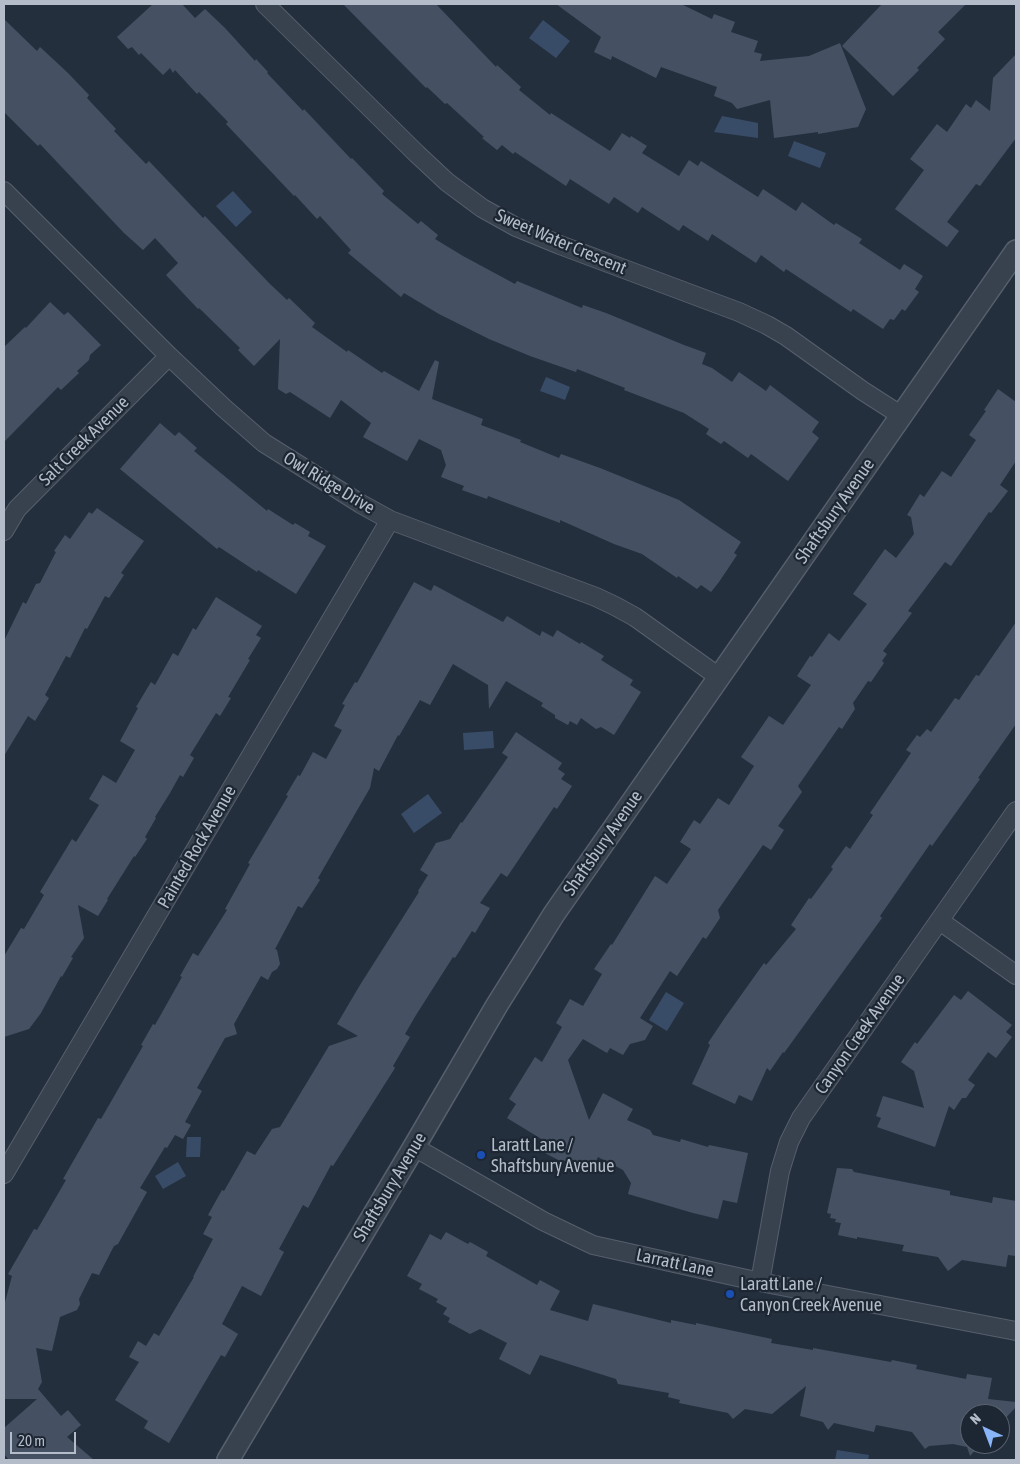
<!DOCTYPE html>
<html>
<head>
<meta charset="utf-8">
<style>
	body { margin:0 }
	#map { position:relative; width:1020px; height:1464px; overflow:hidden; background:#242f3e; font-family:"Asap Condensed",sans-serif }
	canvas { display:block }
	.frame { position:absolute; inset:0; border:5px solid #b4bcc9; pointer-events:none }
	.north { position:absolute; left:960px; top:1404px; width:50px; height:50px; box-sizing:border-box; background:#1d2633; border:1px solid #59626f; border-radius:50%; rotate:317deg; font-size:14px; font-weight:700; line-height:20px; text-align:center; color:#b4bcc9 }
	.north::after { content:''; display:block; margin:auto; width:18px; height:22px; background:#8ab4f8; clip-path:polygon(50% 0,100% 100%,50% 72%,0 100%) }
	.scale { position:absolute; left:10px; top:1432px; width:66px; height:22px; box-sizing:border-box; border:2px solid #b4bcc9; border-top:0; padding-left:6px; font-size:15px; line-height:18px; white-space:nowrap; color:#b4bcc9; -webkit-text-stroke:4px #1d2633; paint-order:stroke }
</style>
</head>
<body>
<div id="map">
<canvas width="1020" height="1464"></canvas>
<div class="frame"></div>
<div class="north">N</div>
<div class="scale">20 m</div>
</div>
<script>
const g = document.querySelector('canvas').getContext('2d');
g.lineJoin = 'round';
function fillPath(path, color) { g.fillStyle = color; g.fill(path, 'evenodd'); }
const poly = rows => new Path2D(rows.map(r => 'M' + r).join(''));
function stroke(path, color, width, dash) { g.strokeStyle = color; g.lineWidth = width; g.lineCap = dash ? 'butt' : 'round'; g.setLineDash(dash || []); g.stroke(path); }
function label(font, color, halo, rows, align = 'center') {
  g.font = font + ' "Asap Condensed",sans-serif'; g.lineWidth = 4.5; g.setLineDash([]); g.textBaseline = 'middle'; g.strokeStyle = halo; g.fillStyle = color; for (const [text, x, y, turn = 0] of rows) {
    g.save(); g.translate(x, y); g.rotate((+turn || 0) * Math.PI / 180); g.textAlign = isNaN(turn) ? turn : align; if (halo) g.strokeText(text, 0, 0); g.fillText(text, 0, 0); g.restore();
  }
}
fillPath(poly([
	[543,20,570,41,556,58,529,38],
	[722,116,758,123,758,138,714,132],
	[794,141,826,153,820,168,788,156],
	[233,191,252,212,236,227,216,206],
	[546,377,570,387,565,400,540,391],
	[493,731,494,748,464,750,463,733],
	[428,794,442,813,414,833,401,814],
	[666,992,684,1003,667,1031,649,1020],
	[187,1137,201,1137,200,1157,186,1157],
	[178,1162,186,1176,163,1189,155,1176],
	[837,1450,869,1455,868,1460,835,1460]
]), '#394c67');
fillPath(poly([
	[153,4,182,4,195,18,205,9,225,28,255,61,256,59,268,72,267,73,303,111,304,109,351,159,352,158,384,191,382,194,418,224,421,221,438,235,435,239,463,256,515,284,517,281,582,308,583,305,606,313,684,345,706,353,702,364,712,368,732,382,739,372,766,391,770,385,819,422,812,432,819,438,788,481,751,454,748,458,724,441,721,444,706,434,709,429,684,413,624,390,625,388,577,369,576,372,530,356,489,339,439,314,404,293,401,297,348,253,351,250,320,216,317,219,295,195,294,196,226,124,228,122,199,92,197,94,175,70,173,73,170,68,163,75,141,53,139,55,132,47,128,49,117,37],
	[343,4,436,4,496,67,497,65,521,87,519,90,550,115,551,113,610,151,622,133,630,138,631,136,647,146,642,153,679,176,689,160,698,166,701,161,758,197,763,189,796,211,802,202,834,225,836,223,862,239,859,243,900,270,904,264,923,276,915,289,919,292,905,311,902,309,894,320,890,319,883,329,853,309,851,312,786,269,784,272,761,255,756,263,712,234,708,241,683,225,679,231,642,207,638,213,614,197,609,204,570,179,566,186,515,152,513,154,502,145,497,150,482,138,484,137,447,103,445,104,427,87,426,88],
	[556,4,681,4,712,19,714,14,735,22,731,32,758,41,754,52,762,54,760,61,809,56,840,43,866,109,858,127,818,134,818,132,774,138,770,100,737,109,732,103,714,96,717,87,661,67,656,78,612,56,611,60,594,52,601,37],
	[882,4,966,4,938,32,945,39,917,68,919,70,893,96,842,46],
	[4,19,37,51,40,47,68,73,89,95,87,98,116,129,114,131,146,164,149,161,203,218,205,216,269,283,287,300,289,298,315,323,312,327,347,352,348,350,382,373,384,371,419,391,435,360,439,362,432,399,483,419,481,425,521,440,520,442,559,458,561,454,600,468,679,500,741,542,734,553,737,555,719,582,711,592,701,585,697,589,678,576,677,578,642,554,614,544,560,520,560,523,488,496,487,499,462,490,464,486,441,477,446,465,441,450,419,439,407,461,363,437,371,423,341,400,330,418,290,392,286,394,278,389,280,339,254,366,238,350,240,348,199,308,198,309,166,275,178,263,155,238,143,250,124,233,40,144,38,146,4,112],
	[1016,54,1016,138,980,186,976,184,947,222,959,231,947,247,895,209,924,170,910,159,937,124,947,132,966,104,971,108,976,100,990,111,993,78],
	[50,302,64,315,68,312,101,345,90,355,89,360,77,371,79,373,61,390,58,387,4,442,4,347,25,327,26,328],
	[998,389,1016,402,1016,461,1000,485,1008,491,991,513,989,512,951,566,945,562,908,611,912,613,883,651,887,654,882,661,884,663,871,682,868,681,853,703,855,709,842,729,839,727,798,786,802,792,778,826,784,830,771,850,763,845,718,910,720,918,706,939,703,937,677,976,670,971,640,1018,653,1026,645,1040,630,1044,623,1055,610,1048,607,1053,583,1039,568,1060,589,1120,603,1093,633,1109,627,1120,650,1130,653,1135,680,1142,681,1139,708,1147,709,1145,748,1153,737,1203,723,1200,718,1219,693,1213,628,1194,631,1183,623,1170,598,1157,589,1174,563,1160,562,1162,543,1152,548,1143,507,1118,516,1104,509,1099,535,1057,542,1062,562,1027,556,1023,570,999,583,1006,602,974,594,969,611,944,612,945,655,876,667,884,691,849,680,842,694,820,700,824,718,798,729,805,754,766,741,757,769,716,783,725,811,685,797,676,810,656,812,657,829,633,839,641,867,604,853,594,885,549,896,558,914,534,911,517,907,515,920,494,924,497,942,471,951,477,976,440,969,435,986,411,984,410],
	[160,423,175,436,179,432,197,448,194,451,267,511,268,509,293,525,295,523,310,532,308,536,326,546,296,594,258,570,257,572,219,547,217,549,120,469],
	[97,508,144,541,121,573,124,575,109,598,105,596,87,629,85,628,70,658,66,656,45,695,49,698,35,721,28,716,4,756,4,641,23,602,26,604,36,584,40,583,56,552,54,551,65,535,70,539,89,512,92,514],
	[414,582,431,591,434,585,503,622,507,616,540,636,542,631,553,637,557,630,580,644,581,642,604,656,601,660,633,680,630,685,641,692,614,735,601,727,596,729,581,718,577,725,570,721,568,725,555,718,555,715,541,706,543,703,506,681,489,709,488,685,453,664,430,705,420,700,399,736,398,735,379,771,374,768,370,788,318,878,320,880,302,908,298,906,275,949,277,950,280,964,277,969,272,972,268,980,261,976,234,1024,237,1034,225,1038,197,1088,202,1091,185,1122,191,1125,183,1139,175,1135,167,1148,165,1147,140,1188,147,1192,118,1244,114,1246,99,1275,92,1273,79,1299,80,1304,77,1310,60,1317,52,1351,36,1348,42,1382,38,1389,61,1416,68,1410,81,1425,67,1437,94,1460,9,1460,4,1454,4,1428,37,1399,4,1399,4,1306,12,1276,8,1274,34,1229,37,1230,66,1180,63,1179,98,1118,101,1119,143,1046,141,1045,153,1024,155,1025,182,977,180,976,193,953,198,956,227,910,225,909,250,864,248,863,288,796,286,795,298,775,300,776,313,752,326,759,342,730,334,726,345,705,342,704,355,682,357,683],
	[216,597,262,626,256,635,261,638,248,659,250,660,228,697,231,698,220,716,216,713,190,755,194,758,183,777,180,775,170,793,155,817,156,818,145,837,147,839,135,857,134,856,107,899,108,900,98,916,78,905,84,938,71,957,73,958,62,977,61,976,41,1013,29,1029,4,1037,4,956,21,928,24,929,44,895,40,892,72,839,76,842,99,805,89,799,103,775,116,783,135,750,120,741,138,708,136,707,151,682,155,685,173,653,178,656,193,628,196,630],
	[1016,622,1016,724,978,778,980,779,932,846,930,844,880,916,882,918,784,1053,783,1052,770,1071,767,1068,752,1101,739,1095,735,1104,692,1084,710,1045,708,1043,724,1019,764,963,766,965,796,929,791,925,809,898,811,899,833,869,831,867,846,846,850,849,873,815,870,813,911,753,906,750,917,735,920,737,927,729,931,732,955,698,959,700,976,675,979,676],
	[516,732,562,763,558,769,565,774,561,779,572,786,557,809,554,807,507,877,501,873,480,903,490,908,475,933,472,931,455,958,453,957,416,1015,405,1034,410,1037,393,1066,395,1068,333,1166,331,1165,308,1208,303,1205,279,1249,284,1252,261,1296,242,1286,222,1324,238,1334,225,1357,221,1355,169,1443,144,1428,148,1421,115,1400,139,1362,129,1357,138,1341,146,1346,154,1333,159,1336,194,1277,193,1277,213,1239,203,1234,212,1217,208,1215,222,1190,224,1191,247,1151,255,1155,272,1129,280,1127,329,1046,358,1036,337,1024,360,985,419,892,418,891,428,875,420,870,436,843,450,839,461,822,462,823,508,757,502,753],
	[968,991,1012,1025,1006,1032,1012,1037,996,1058,988,1052,968,1080,975,1085,966,1098,962,1098,954,1110,949,1106,935,1147,877,1127,881,1118,876,1116,883,1096,924,1108,914,1071,901,1062,915,1042,917,1044,954,995,961,1000],
	[837,1168,852,1169,854,1172,950,1191,950,1195,992,1203,993,1197,1016,1201,1016,1256,1008,1255,1006,1267,962,1260,948,1271,938,1257,902,1251,904,1245,857,1237,857,1239,838,1235,841,1223,835,1222,836,1219,830,1218,831,1214,827,1213],
	[446,1232,468,1244,470,1242,488,1252,486,1256,537,1285,540,1280,560,1291,550,1310,588,1321,593,1304,671,1323,671,1320,696,1325,696,1323,772,1339,771,1343,813,1350,813,1348,891,1362,892,1360,917,1365,916,1369,966,1379,967,1374,992,1378,988,1399,1016,1402,1016,1407,1000,1424,1000,1414,970,1414,970,1444,981,1444,970,1456,967,1447,953,1444,929,1446,925,1449,912,1432,876,1425,874,1432,834,1423,828,1430,823,1422,800,1416,806,1386,772,1414,745,1409,733,1419,728,1413,679,1403,680,1400,668,1397,669,1393,618,1384,616,1379,540,1355,530,1375,499,1359,507,1343,480,1329,470,1334,448,1322,450,1318,443,1314,447,1308,436,1302,438,1299,419,1289,422,1284,407,1276,430,1234,441,1240]
]), '#455162');
const minor = poly([
	[265,4,417,154,447,182,482,208,516,227,560,245,739,312,767,325,786,336,863,391,902,416],
	[4,191,169,356,224,408,264,443,361,504,390,520,596,597,615,606,635,617,719,677],
	[4,531,17,509,169,356],
	[940,921,1016,975],
	[414,1147,543,1221,593,1245,760,1282,1016,1331],
	[4,1174,390,520],
	[760,1282,780,1171,789,1142,801,1118,1016,811]
]);
const tertiary = poly([
	[228,1460,414,1147,497,1005,554,914,1016,251]
]);
stroke(minor, '#565f6c', 20);
stroke(tertiary, '#565f6c', 24);
stroke(minor, '#38414e', 18);
stroke(tertiary, '#38414e', 21);
for (const [x, y, r, color] of [
	[481,1155,5,"#1a4fb4"],
	[730,1294,5,"#1a4fb4"]
]) { const dot = new Path2D(); dot.arc(x, y, r, 0, 2 * Math.PI); g.fillStyle = color; g.fill(dot); stroke(dot, '#1d2633', 2); }
label('18px', '#b4bcc9', '#1d2633', [
	["Sweet Water Crescent",561,242,23],
	["Salt Creek Avenue",84,441,-45],
	["Owl Ridge Drive",329,483,31],
	["Shaftsbury Avenue",835,511,-55],
	["Shaftsbury Avenue",603,843,-55],
	["Painted Rock Avenue",197,847,-60],
	["Canyon Creek Avenue",860,1034,-55],
	["Shaftsbury Avenue",390,1187,-59],
	["Larratt Lane",675,1263,12]
]);
label('18px', '#b4bcc9', '#1d2633', [
	["Laratt Lane /",491,1145],
	["Shaftsbury Avenue",491,1166],
	["Laratt Lane /",740,1284],
	["Canyon Creek Avenue",740,1305]
], 'left');
</script>
</body>
</html>
